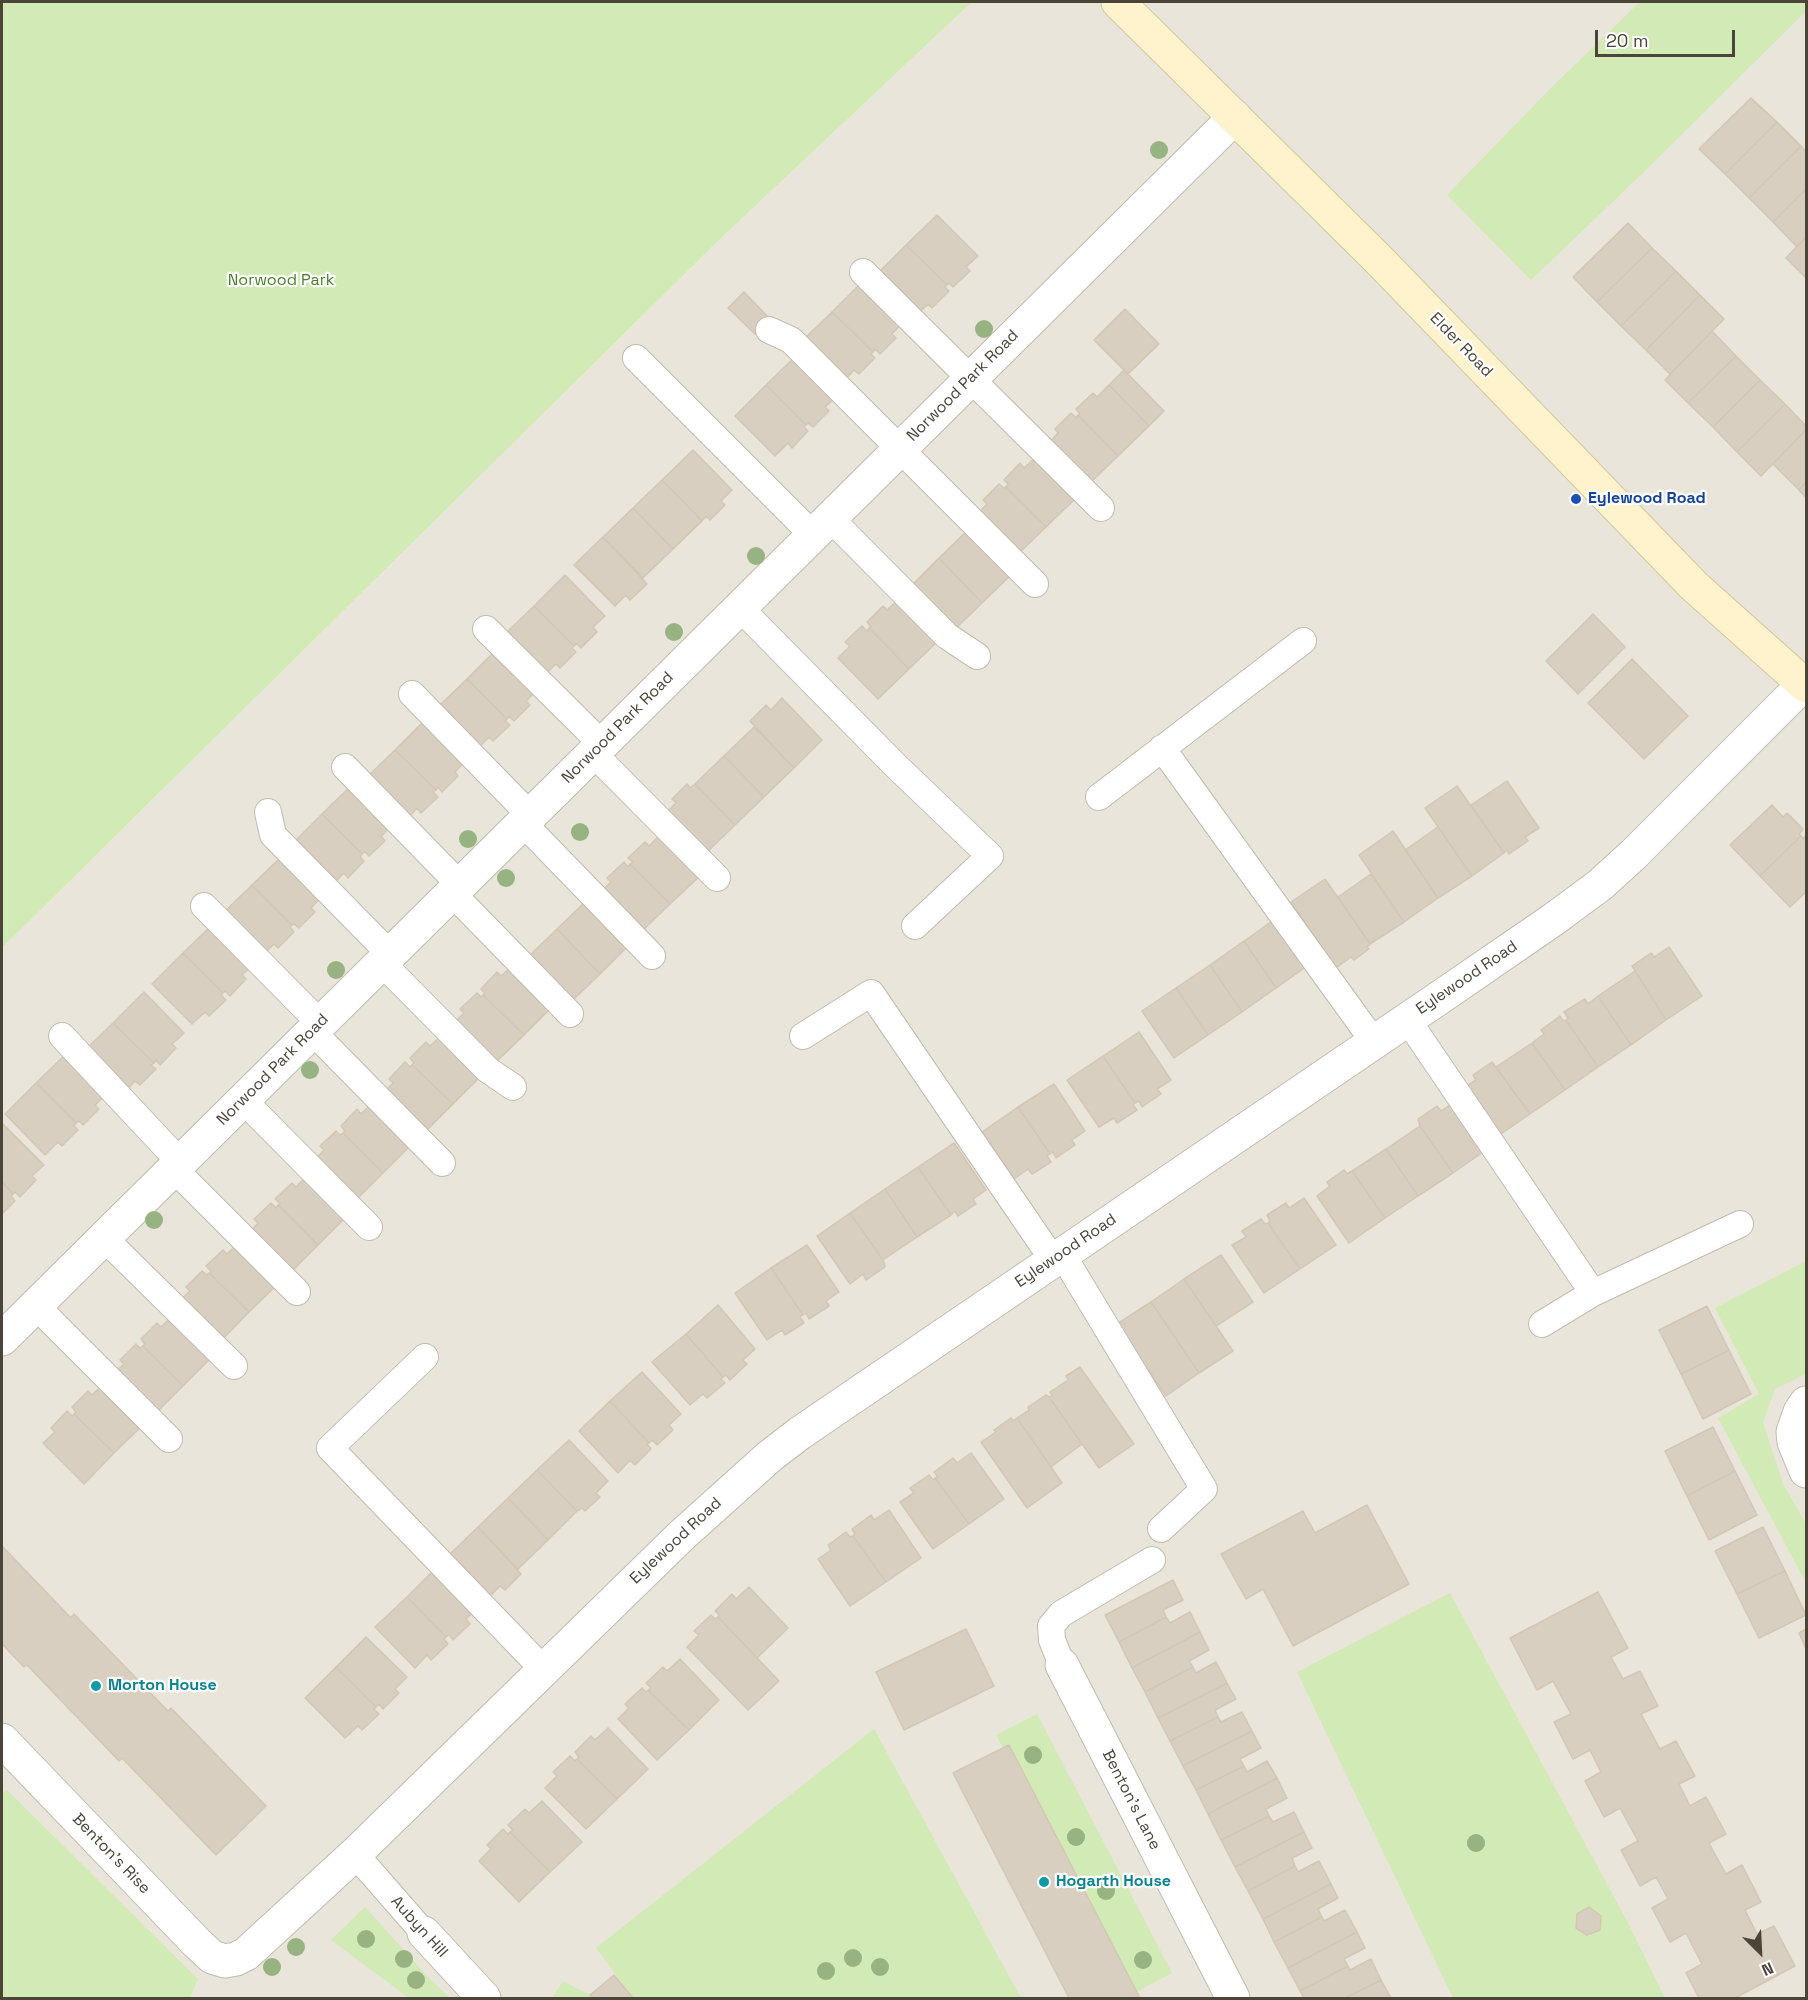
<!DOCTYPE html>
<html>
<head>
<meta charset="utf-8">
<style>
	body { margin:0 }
	#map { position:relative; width:1808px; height:2000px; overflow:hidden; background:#f6f3ec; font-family:"Space Grotesk",sans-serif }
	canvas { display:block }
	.frame { position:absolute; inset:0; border:3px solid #4b4439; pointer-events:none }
	.north { position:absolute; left:1730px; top:1922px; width:60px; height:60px; -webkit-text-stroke:4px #fff; paint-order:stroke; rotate:156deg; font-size:16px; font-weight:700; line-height:24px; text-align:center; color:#4b4439 }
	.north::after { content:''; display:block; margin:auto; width:21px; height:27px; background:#4b4439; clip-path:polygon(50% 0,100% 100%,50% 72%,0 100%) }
	.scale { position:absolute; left:1595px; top:30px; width:140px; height:27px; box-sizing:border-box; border:3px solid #4b4439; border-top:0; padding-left:8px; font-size:18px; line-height:21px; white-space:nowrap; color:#4b4439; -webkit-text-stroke:4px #fff; paint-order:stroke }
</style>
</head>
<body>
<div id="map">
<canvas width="1808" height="2000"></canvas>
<div class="frame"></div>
<div class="north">N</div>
<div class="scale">20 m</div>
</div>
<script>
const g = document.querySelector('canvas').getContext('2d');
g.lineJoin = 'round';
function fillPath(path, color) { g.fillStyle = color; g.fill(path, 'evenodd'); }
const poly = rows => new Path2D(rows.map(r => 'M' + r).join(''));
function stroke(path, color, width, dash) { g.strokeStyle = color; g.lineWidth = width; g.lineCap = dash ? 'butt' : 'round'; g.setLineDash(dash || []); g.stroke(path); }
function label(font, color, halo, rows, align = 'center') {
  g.font = font + ' "Space Grotesk",sans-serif'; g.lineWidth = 4.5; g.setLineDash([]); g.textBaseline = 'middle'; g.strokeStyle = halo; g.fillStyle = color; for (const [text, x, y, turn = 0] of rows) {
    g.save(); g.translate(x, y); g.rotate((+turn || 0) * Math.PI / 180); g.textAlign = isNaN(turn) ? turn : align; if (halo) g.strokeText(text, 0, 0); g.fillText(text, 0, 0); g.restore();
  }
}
fillPath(poly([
	[972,2,1806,2,1806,1998,2,1998,2,948,718,241]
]), '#eae5da');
fillPath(poly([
	[2,2,972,2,718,241,2,948],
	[1640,2,1806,2,1806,11,1652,164,1531,280,1447,195,1552,87],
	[1806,1261,1806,1374,1775,1389,1763,1422,1783,1484,1806,1524,1806,1583,1718,1418,1759,1394,1715,1308],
	[1450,1593,1628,1923,1665,1998,1453,1998,1297,1672],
	[1037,1714,1172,1973,1136,1992,1009,1745,1003,1748,996,1735],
	[874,1729,1021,1998,633,1998,596,1948],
	[7,1790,198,1979,190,1998,2,1998,2,1794],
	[365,1907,427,1976,450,1998,409,1998,331,1940],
	[563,1981,590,1995,593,1998,552,1998]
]), '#d2eab5');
const building = poly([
	[1751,98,1777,122,1725,174,1699,149,1751,98],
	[1777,122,1801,146,1749,198,1725,174,1777,122],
	[1801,146,1806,152,1806,189,1773,222,1749,198,1801,146],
	[1806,189,1806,237,1797,247,1773,222,1806,189],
	[937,215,978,256,966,267,970,271,953,287,949,283,947,285,906,245,937,215],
	[1628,223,1652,248,1597,302,1573,277,1628,223],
	[1806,237,1806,278,1786,258,1806,237],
	[906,245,947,285,945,287,949,291,932,308,928,304,916,316,876,275,906,245],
	[1652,248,1676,271,1621,326,1597,302,1652,248],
	[1676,271,1700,295,1646,350,1621,326,1676,271],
	[863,281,903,322,892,334,896,338,880,354,875,349,873,352,832,312,863,281],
	[744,292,770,319,755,334,728,308,744,292],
	[1700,295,1724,319,1670,374,1646,350,1700,295],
	[1125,309,1159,344,1128,374,1094,340,1125,309],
	[832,312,873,352,871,354,875,358,859,374,854,370,842,383,801,342,832,312],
	[1712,331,1736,356,1688,403,1665,380,1712,331],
	[797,355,837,396,825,407,829,411,813,427,808,423,806,425,766,385,797,355],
	[1736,356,1760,380,1713,427,1688,403,1736,356],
	[1124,370,1164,411,1149,426,1109,385,1124,370],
	[1760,380,1785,404,1737,452,1713,427,1760,380],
	[766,385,806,425,804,427,808,431,792,448,788,443,775,456,735,416,766,385],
	[1109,385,1149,426,1118,456,1078,415,1080,414,1076,409,1093,393,1097,397,1109,385],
	[1785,404,1806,426,1806,430,1761,476,1737,452,1785,404],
	[1071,413,1076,418,1078,415,1118,456,1087,486,1047,445,1058,433,1055,429,1071,413],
	[1806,430,1806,482,1799,490,1773,464,1806,430],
	[693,450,732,490,721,501,725,505,710,520,706,516,702,521,662,480,693,450],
	[1037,456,1077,497,1046,527,1006,487,1008,484,1004,480,1020,463,1024,468,1037,456],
	[662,480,702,521,673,549,633,508,662,480],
	[1806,482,1806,498,1799,490,1806,482],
	[999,484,1004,488,1006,487,1046,527,1015,557,975,516,987,504,983,500,999,484],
	[633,508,673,549,643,578,603,537,633,508],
	[969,529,1013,573,982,603,939,558,969,529],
	[603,537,647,584,630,600,626,595,615,606,574,565,603,537],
	[939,558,982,603,952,632,909,588,939,558],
	[565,575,605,616,593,627,597,632,581,648,576,643,574,646,534,606,565,575],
	[900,598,940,639,909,669,869,628,871,627,867,622,883,606,887,610,900,598],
	[534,606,574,646,572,648,576,652,560,668,556,664,543,676,503,636,534,606],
	[1593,614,1625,647,1578,694,1546,661,1593,614],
	[862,626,867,631,869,628,909,669,878,699,838,658,850,646,845,642,862,626],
	[498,648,538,689,526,701,530,705,514,721,509,716,507,719,467,679,498,648],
	[1632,659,1688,716,1644,759,1588,703,1632,659],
	[467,679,507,719,505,721,510,725,493,741,489,737,476,750,436,709,467,679],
	[782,698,822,740,794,768,750,721,766,705,771,710,782,698],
	[426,719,466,760,455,772,458,776,442,792,438,787,436,790,395,750,426,719],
	[754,727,794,768,764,797,724,756,754,727],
	[395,750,436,790,433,792,438,797,421,813,417,808,405,821,364,780,395,750],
	[724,756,764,797,735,825,695,784,724,756],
	[1507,781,1539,828,1525,837,1528,841,1509,854,1507,850,1504,853,1471,805,1507,781],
	[353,784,393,825,381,836,385,841,369,856,365,852,362,854,322,814,353,784],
	[687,784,690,788,695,784,735,825,704,855,664,815,676,803,672,799,687,784],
	[1457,786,1504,853,1472,876,1425,808,1457,786],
	[1772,805,1783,817,1787,813,1803,829,1799,834,1801,836,1760,876,1730,845,1772,805],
	[322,814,362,854,360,857,364,861,348,878,344,873,331,886,291,845,322,814],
	[1438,827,1472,876,1438,898,1405,850,1438,827],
	[1393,831,1438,898,1404,922,1359,855,1393,831],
	[662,833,702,874,670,904,630,864,633,862,628,858,645,842,649,846,662,833],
	[1806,835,1806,892,1790,907,1760,876,1801,836,1803,839,1806,835],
	[283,855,322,896,311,908,315,912,299,928,294,924,292,925,252,885,283,855],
	[624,862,628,867,630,864,670,904,639,934,599,893,611,882,607,878,624,862],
	[1371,874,1404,922,1370,944,1338,897,1371,874],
	[1325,879,1370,944,1367,947,1369,949,1354,960,1351,957,1336,968,1291,902,1325,879],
	[252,885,292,925,290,927,294,932,278,948,274,944,261,956,220,916,252,885],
	[587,900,630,944,600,974,557,929,587,900],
	[1278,917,1310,964,1276,988,1244,941,1278,917],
	[214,923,254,964,242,975,246,979,230,996,225,991,223,993,183,953,214,923],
	[557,929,600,974,570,1003,526,959,557,929],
	[1244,941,1276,988,1242,1012,1210,965,1244,941],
	[1669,947,1702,996,1666,1020,1632,966,1651,953,1654,957,1669,947],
	[183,953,223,993,221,995,226,1000,209,1016,205,1012,192,1024,152,984,183,953],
	[514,964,554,1005,524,1035,483,995,485,994,481,989,497,972,501,976,514,964],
	[1210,965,1242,1012,1208,1035,1176,988,1210,965],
	[1635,971,1666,1020,1631,1045,1598,996,1635,971],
	[1176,988,1208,1035,1174,1058,1142,1011,1176,988],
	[144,992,184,1033,172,1044,176,1048,160,1065,156,1060,154,1063,113,1023,144,992],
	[477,993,481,997,483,995,524,1035,493,1065,452,1025,464,1013,460,1009,477,993],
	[1598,996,1631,1045,1598,1067,1566,1020,1568,1018,1564,1012,1585,999,1588,1004,1598,996],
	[1560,1016,1563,1021,1566,1020,1598,1067,1565,1090,1532,1043,1544,1034,1541,1030,1560,1016],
	[113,1023,154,1063,151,1065,156,1069,140,1085,135,1081,123,1094,82,1053,113,1023],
	[1139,1032,1171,1080,1157,1089,1161,1094,1142,1107,1139,1101,1135,1103,1103,1056,1139,1032],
	[443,1034,483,1074,453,1104,412,1065,414,1063,410,1058,426,1042,430,1046,443,1034],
	[1532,1043,1565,1090,1530,1114,1496,1067,1532,1043],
	[67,1053,107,1094,95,1105,99,1109,83,1125,79,1121,76,1123,36,1083,67,1053],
	[1103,1056,1135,1103,1133,1105,1137,1110,1117,1123,1114,1118,1099,1127,1067,1080,1103,1056],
	[405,1062,410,1067,412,1065,453,1104,422,1135,382,1094,393,1083,389,1079,405,1062],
	[1492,1062,1530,1114,1495,1138,1462,1089,1476,1080,1473,1075,1492,1062],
	[36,1083,76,1123,74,1126,78,1130,62,1146,58,1142,45,1155,5,1114,36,1083],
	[1054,1084,1085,1131,1072,1140,1075,1145,1056,1158,1053,1152,1050,1154,1018,1107,1054,1084],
	[374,1101,414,1142,383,1173,343,1133,345,1131,341,1126,357,1109,361,1114,374,1101],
	[1453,1103,1486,1150,1453,1173,1420,1126,1418,1119,1437,1106,1441,1111,1453,1103],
	[1018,1107,1050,1154,1047,1156,1051,1162,1032,1174,1028,1169,1014,1179,982,1132,1018,1107],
	[3,1124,44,1165,32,1176,36,1180,20,1197,15,1192,13,1194,2,1182,2,1126,3,1124],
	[1420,1126,1453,1173,1418,1196,1386,1149,1420,1126],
	[336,1131,340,1135,343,1133,383,1173,353,1203,312,1163,324,1150,320,1146,336,1131],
	[954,1143,986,1190,973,1199,976,1204,958,1216,955,1211,951,1215,918,1167,954,1143],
	[1386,1149,1418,1196,1385,1218,1352,1171,1386,1149],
	[918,1167,951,1215,917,1237,885,1189,918,1167],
	[1344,1170,1347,1174,1352,1171,1385,1218,1349,1243,1317,1196,1330,1186,1327,1182,1344,1170],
	[309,1174,349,1214,318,1245,278,1205,280,1203,275,1199,292,1183,296,1187,309,1174],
	[2,1182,13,1194,11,1196,15,1201,2,1214,2,1182],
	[885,1189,917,1237,883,1260,850,1213,885,1189],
	[1304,1198,1336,1245,1300,1269,1268,1223,1270,1221,1267,1215,1286,1203,1289,1208,1304,1198],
	[271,1203,276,1208,278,1205,318,1245,287,1276,247,1235,258,1223,254,1219,271,1203],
	[850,1213,883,1260,885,1267,866,1280,863,1274,850,1284,817,1236,850,1213],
	[1261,1219,1265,1224,1268,1223,1300,1269,1264,1293,1232,1245,1246,1237,1242,1231,1261,1219],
	[240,1242,280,1282,249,1312,209,1273,211,1271,206,1266,223,1250,227,1254,240,1242],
	[807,1245,839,1292,826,1301,829,1306,809,1319,806,1313,803,1315,771,1268,807,1245],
	[1221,1255,1253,1302,1216,1326,1184,1279,1221,1255],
	[771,1268,803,1315,800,1317,804,1323,785,1335,782,1330,767,1340,735,1293,771,1268],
	[202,1271,207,1275,209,1273,249,1312,219,1343,178,1302,190,1291,186,1287,202,1271],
	[1184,1279,1233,1351,1199,1373,1151,1302,1184,1279],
	[1151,1302,1199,1373,1166,1396,1117,1324,1151,1302],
	[718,1305,755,1349,743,1360,747,1364,730,1380,726,1375,723,1377,686,1334,718,1305],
	[1707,1306,1729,1350,1681,1374,1659,1330,1707,1306],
	[174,1314,214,1355,183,1386,143,1346,145,1344,141,1339,157,1323,161,1327,174,1314],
	[686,1334,723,1377,721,1379,725,1383,707,1398,703,1394,690,1405,652,1362,686,1334],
	[136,1344,140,1348,143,1346,183,1386,153,1416,112,1375,124,1364,120,1360,136,1344],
	[1729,1350,1751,1394,1703,1419,1681,1374,1729,1350],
	[1080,1367,1134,1444,1099,1468,1049,1397,1052,1395,1050,1392,1068,1380,1066,1376,1080,1367],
	[642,1372,681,1414,669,1425,673,1430,657,1445,652,1440,649,1443,610,1401,642,1372],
	[105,1383,145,1423,114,1453,74,1414,76,1412,72,1407,88,1391,92,1395,105,1383],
	[1046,1395,1049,1397,1082,1444,1051,1467,1017,1418,1029,1410,1028,1407,1046,1395],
	[610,1401,649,1443,647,1444,651,1449,635,1465,630,1460,618,1473,579,1431,610,1401],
	[67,1411,72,1416,74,1414,114,1453,84,1484,43,1443,55,1432,51,1428,67,1411],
	[1011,1418,1013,1421,1017,1418,1062,1483,1027,1508,981,1442,996,1432,994,1430,1011,1418],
	[1713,1427,1735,1471,1687,1496,1665,1451,1713,1427],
	[569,1440,608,1481,596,1493,600,1497,585,1511,582,1508,577,1511,537,1470,569,1440],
	[971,1453,1004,1499,969,1524,935,1478,938,1477,934,1472,953,1458,957,1463,971,1453],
	[537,1470,577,1511,548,1540,508,1498,537,1470],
	[1735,1471,1757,1515,1709,1540,1687,1496,1735,1471],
	[929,1475,933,1480,935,1478,969,1524,933,1549,900,1502,914,1493,910,1488,929,1475],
	[508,1498,548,1540,518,1569,478,1527,508,1498],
	[1367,1505,1409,1584,1293,1646,1263,1589,1246,1599,1221,1554,1303,1511,1315,1533,1367,1505],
	[889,1510,921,1558,886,1582,853,1536,855,1534,852,1529,871,1515,874,1520,889,1510],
	[478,1527,521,1574,505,1590,500,1586,489,1597,449,1555,478,1527],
	[1763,1527,1785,1571,1737,1594,1715,1551,1763,1527],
	[846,1532,850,1537,853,1536,886,1582,850,1606,818,1559,831,1550,828,1545,846,1532],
	[2,1546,71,1618,74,1614,168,1711,171,1708,266,1806,216,1855,122,1758,119,1761,27,1665,24,1667,2,1644,2,1546],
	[437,1567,477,1608,466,1619,470,1624,453,1640,449,1635,446,1637,407,1597,437,1567],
	[1785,1571,1806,1615,1759,1638,1737,1594,1785,1571],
	[1173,1580,1183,1600,1163,1610,1166,1617,1119,1642,1105,1615,1173,1580],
	[749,1587,788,1628,757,1658,718,1617,719,1615,715,1611,732,1594,736,1599,749,1587],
	[1598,1592,1628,1648,1611,1657,1623,1679,1640,1671,1658,1706,1641,1714,1660,1749,1676,1741,1695,1776,1679,1784,1690,1806,1706,1797,1726,1834,1709,1843,1717,1858,1726,1874,1742,1865,1761,1902,1745,1910,1757,1934,1774,1926,1795,1966,1735,1998,1699,1998,1686,1973,1702,1964,1686,1933,1670,1942,1652,1908,1668,1899,1656,1877,1640,1886,1621,1850,1638,1841,1620,1808,1604,1817,1585,1781,1601,1772,1590,1750,1573,1759,1554,1722,1571,1714,1553,1681,1537,1690,1510,1638,1598,1592],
	[407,1597,446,1637,444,1639,448,1644,431,1660,427,1655,415,1668,375,1627,407,1597],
	[1190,1612,1200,1632,1132,1668,1119,1642,1166,1617,1170,1623,1190,1612],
	[711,1615,715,1619,718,1617,779,1681,748,1710,687,1647,699,1635,694,1631,711,1615],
	[966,1629,994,1686,904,1730,876,1672,966,1629],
	[1806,1629,1806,1649,1799,1633,1806,1629],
	[1200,1632,1209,1650,1189,1661,1193,1667,1145,1692,1132,1668,1200,1632],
	[366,1637,407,1677,395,1689,399,1693,383,1709,379,1704,376,1707,336,1667,366,1637],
	[680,1659,719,1700,689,1730,648,1690,651,1688,646,1683,663,1667,667,1671,680,1659],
	[1216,1662,1227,1683,1158,1718,1145,1692,1193,1667,1196,1673,1216,1662],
	[336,1667,376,1707,374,1709,379,1714,362,1730,358,1726,345,1738,305,1698,336,1667],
	[1227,1683,1236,1699,1215,1710,1218,1717,1170,1741,1158,1718,1227,1683],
	[642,1688,646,1692,648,1690,689,1730,657,1760,618,1719,629,1708,625,1704,642,1688],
	[1242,1712,1252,1731,1183,1766,1170,1741,1218,1717,1221,1722,1242,1712],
	[608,1728,648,1769,617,1799,577,1759,579,1757,575,1752,591,1736,595,1740,608,1728],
	[1252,1731,1261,1748,1240,1759,1244,1766,1196,1790,1183,1766,1252,1731],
	[1009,1745,1139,1996,1134,1998,1069,1998,953,1773,1009,1745],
	[570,1756,575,1761,577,1759,617,1799,586,1829,545,1788,557,1776,553,1772,570,1756],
	[1267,1761,1277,1778,1208,1814,1196,1790,1244,1766,1247,1772,1267,1761],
	[1277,1778,1287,1798,1266,1809,1269,1816,1221,1840,1208,1814,1277,1778],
	[542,1801,582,1842,550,1872,510,1832,513,1830,508,1825,525,1809,529,1813,542,1801],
	[1294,1812,1304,1832,1235,1867,1221,1840,1269,1816,1273,1822,1294,1812],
	[503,1829,508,1834,510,1832,550,1872,519,1902,479,1861,491,1849,487,1845,503,1829],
	[1304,1832,1312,1848,1292,1858,1295,1866,1248,1891,1235,1867,1304,1832],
	[1319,1861,1331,1884,1263,1919,1248,1891,1295,1866,1298,1872,1319,1861],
	[1331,1884,1338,1898,1318,1909,1322,1917,1274,1942,1263,1919,1331,1884],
	[1589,1907,1601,1916,1600,1930,1587,1935,1576,1928,1577,1914,1589,1907],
	[1345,1910,1357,1932,1288,1968,1274,1942,1322,1917,1324,1921,1345,1910],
	[1357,1932,1365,1948,1344,1959,1348,1966,1300,1991,1288,1968,1357,1932],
	[1371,1959,1381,1980,1345,1998,1304,1998,1300,1991,1348,1966,1350,1970,1371,1959],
	[614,1975,633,1998,593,1998,590,1995,614,1975],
	[1381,1980,1391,1998,1345,1998,1381,1980]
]);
fillPath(building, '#d8cfc1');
stroke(building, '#d3c7b4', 1.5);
const lane = poly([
	[863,272,1101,508],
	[769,330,791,340,1035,584],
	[636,358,813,535],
	[830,518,947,636,977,656],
	[740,608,895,765,990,856,915,926],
	[486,629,602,744],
	[412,694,530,815],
	[1162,748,1374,1042],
	[593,753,717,878],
	[345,767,460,885],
	[1099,797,1303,641],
	[268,812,273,835,390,954],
	[523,823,652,956],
	[452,893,570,1014],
	[204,906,320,1023],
	[381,962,488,1070,513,1087],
	[1407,1019,1593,1293],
	[312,1031,442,1163],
	[62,1036,180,1162],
	[803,1036,871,993,1053,1260],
	[243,1100,369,1227],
	[173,1168,297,1292],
	[104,1238,234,1366],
	[1062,1254,1204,1489,1161,1529],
	[35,1305,169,1439],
	[1542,1324,1593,1293,1740,1224],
	[425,1357,330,1448,543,1669],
	[1062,1665,1052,1640,1051,1626,1061,1614,1152,1560],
	[355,1854,424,1933]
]);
const street = poly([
	[2,1339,1235,117],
	[1806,1403,1800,1412,1793,1432,1794,1442,1806,1471],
	[1062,1665,1233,1998],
	[2,1740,197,1943,212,1957,225,1961,236,1959,246,1954,355,1854,681,1536,770,1456,800,1433,1442,996,1554,919,1600,885,1634,854,1804,684],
	[424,1933,484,1998]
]);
const secondary = poly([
	[1118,2,1380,261,1694,586,1806,686]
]);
stroke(lane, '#c2bbae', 28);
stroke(street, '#c2bbae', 35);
stroke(secondary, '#d6c79b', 35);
stroke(lane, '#fff', 26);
stroke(street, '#fff', 33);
stroke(secondary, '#fff3cd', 33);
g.fillStyle = '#97b381';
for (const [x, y] of [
	[1159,150],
	[984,329],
	[756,556],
	[674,632],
	[580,832],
	[468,839],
	[506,878],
	[336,970],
	[310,1070],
	[154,1220],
	[1033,1755],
	[1076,1837],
	[1476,1843],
	[1106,1891],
	[366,1939],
	[296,1947],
	[853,1958],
	[404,1959],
	[1143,1960],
	[272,1967],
	[880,1967],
	[826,1971],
	[416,1980]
]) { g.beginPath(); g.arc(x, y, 9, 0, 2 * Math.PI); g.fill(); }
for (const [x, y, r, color] of [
	[1576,499,6,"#1a4fb4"],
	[96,1686,6,"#0f9aa8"],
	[1044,1882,6,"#0f9aa8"]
]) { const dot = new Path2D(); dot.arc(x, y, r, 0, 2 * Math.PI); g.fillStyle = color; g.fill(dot); stroke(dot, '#fff', 2); }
label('16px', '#4a7f2a', '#fff', [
	["Norwood Park",281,281]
]);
label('16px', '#4b4439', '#fff', [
	["Elder Road",1461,345,46],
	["Norwood Park Road",963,386,-45],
	["Norwood Park Road",618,728,-45],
	["Eylewood Road",1467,978,-34],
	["Norwood Park Road",273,1070,-45],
	["Eylewood Road",1066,1251,-34],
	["Eylewood Road",676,1541,-43],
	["Benton's Lane",1131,1800,63],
	["Benton's Rise",111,1854,46],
	["Aubyn Hill",419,1927,48]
]);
label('bold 16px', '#164399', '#fff', [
	["Eylewood Road",1588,499]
], 'left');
label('bold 16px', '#0d838f', '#fff', [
	["Morton House",108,1686],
	["Hogarth House",1056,1882]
], 'left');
</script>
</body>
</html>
